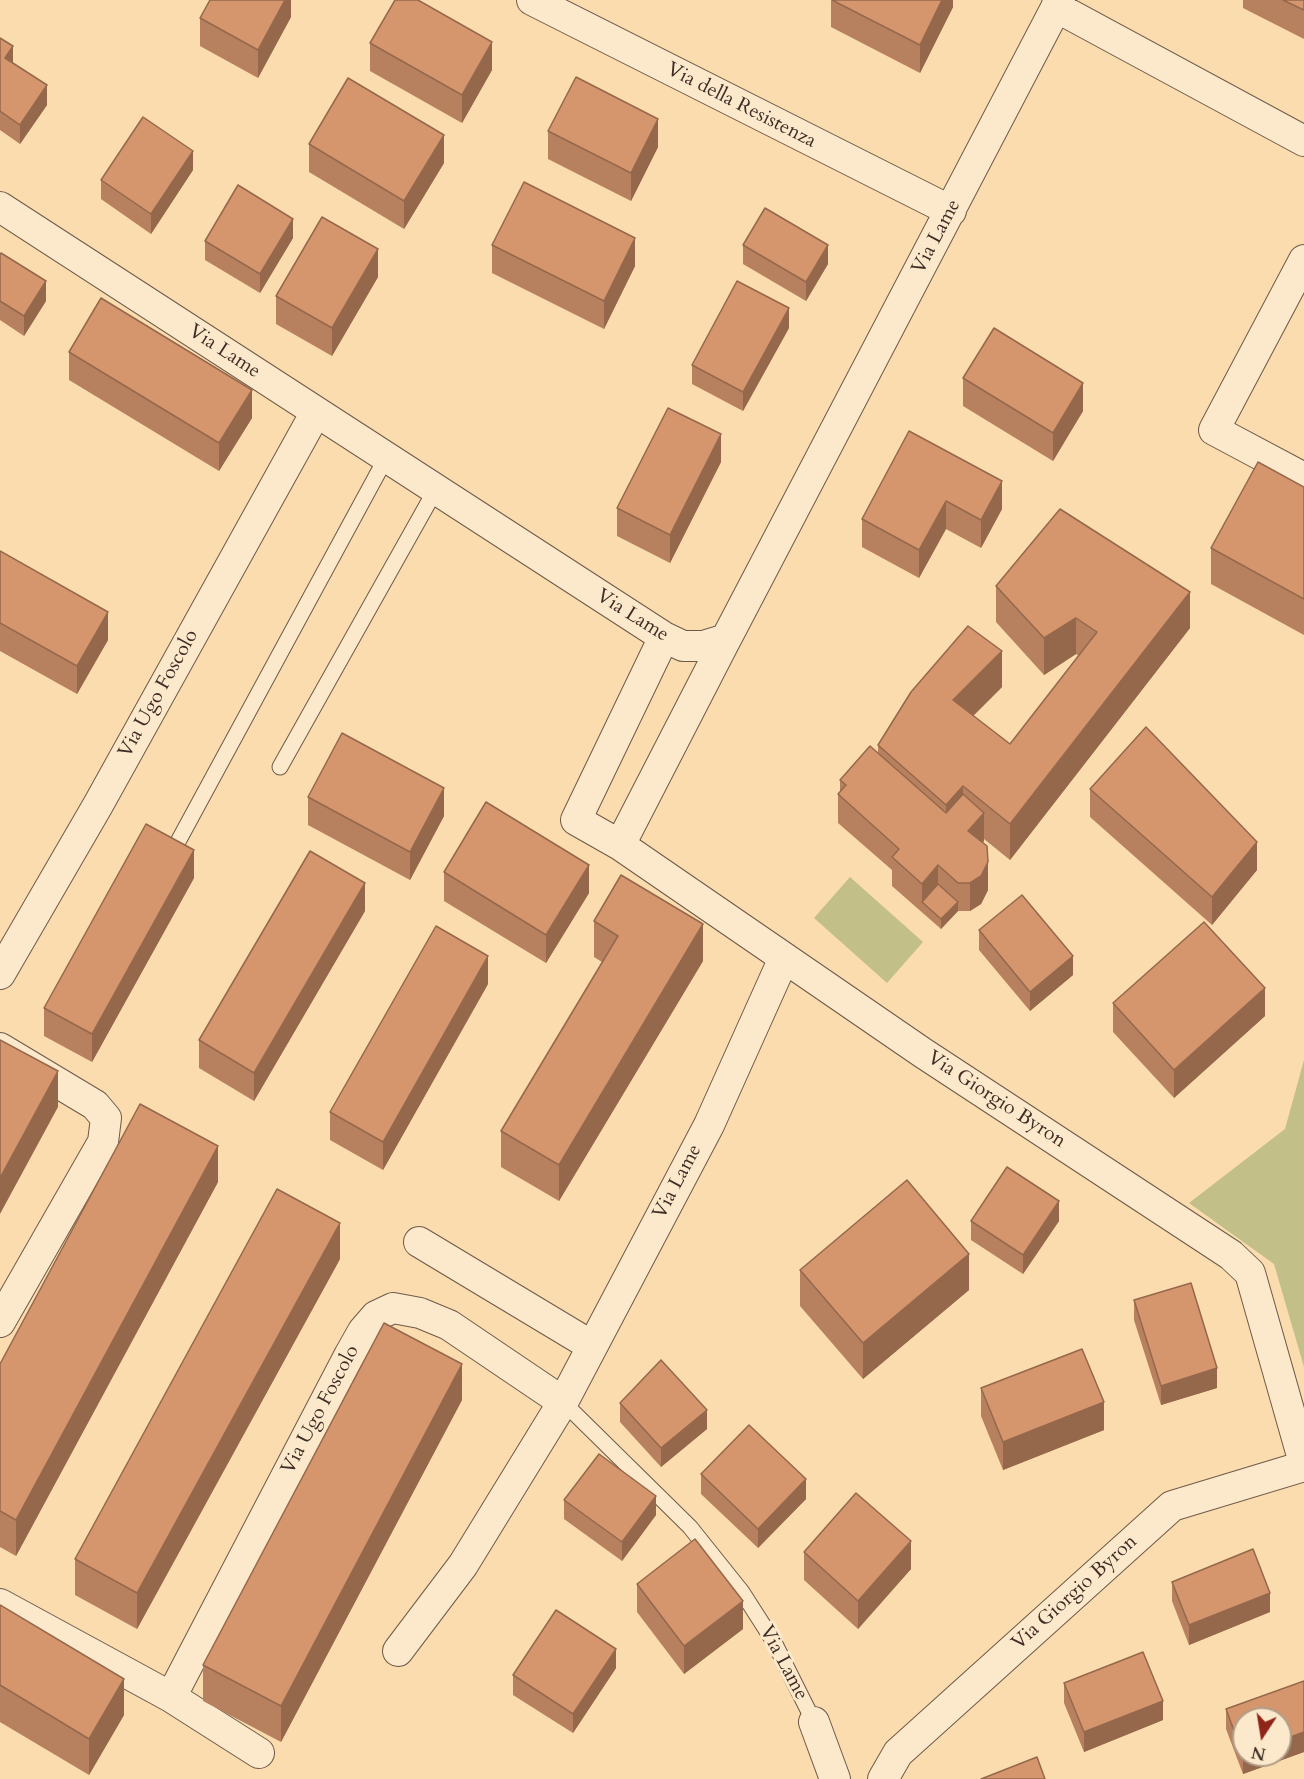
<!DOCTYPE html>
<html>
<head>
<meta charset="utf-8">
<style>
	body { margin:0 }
	#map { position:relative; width:1304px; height:1779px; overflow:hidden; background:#fbdcae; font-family:Cardo,serif }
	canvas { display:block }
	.north { position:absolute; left:1232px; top:1707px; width:60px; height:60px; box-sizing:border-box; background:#fce8ca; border:2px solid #b09e89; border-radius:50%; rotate:192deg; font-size:16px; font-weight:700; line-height:24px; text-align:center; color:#3e2e27 }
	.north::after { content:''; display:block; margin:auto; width:21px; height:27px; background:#8f2418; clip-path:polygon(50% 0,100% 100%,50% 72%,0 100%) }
</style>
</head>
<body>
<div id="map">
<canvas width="1304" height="1779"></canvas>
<div class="north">N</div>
</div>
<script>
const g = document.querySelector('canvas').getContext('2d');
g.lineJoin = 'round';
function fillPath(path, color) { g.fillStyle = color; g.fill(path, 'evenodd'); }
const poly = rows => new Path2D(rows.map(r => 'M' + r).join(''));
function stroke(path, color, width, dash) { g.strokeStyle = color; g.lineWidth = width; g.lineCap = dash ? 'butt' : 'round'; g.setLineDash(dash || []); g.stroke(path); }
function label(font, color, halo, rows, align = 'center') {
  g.font = font + ' Cardo,serif'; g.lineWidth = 6; g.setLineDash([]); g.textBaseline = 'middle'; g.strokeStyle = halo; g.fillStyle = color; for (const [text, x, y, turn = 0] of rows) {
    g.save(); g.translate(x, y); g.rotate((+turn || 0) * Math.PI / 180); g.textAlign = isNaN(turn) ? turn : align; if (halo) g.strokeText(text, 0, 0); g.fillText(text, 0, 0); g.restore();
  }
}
fillPath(poly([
	[850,877,923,942,887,983,814,918],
	[1304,1060,1304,1367,1274,1264,1189,1203,1285,1129]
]), '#c2bf88');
const lane = poly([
	[280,767,436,489],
	[174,849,386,458],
	[563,1402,690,1527,742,1592,774,1642,814,1722]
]);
const street = poly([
	[532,0,951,211],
	[1056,7,1304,141],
	[0,207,664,637,683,646,703,646,726,639,1060,0],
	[1304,260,1214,430,1304,478],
	[664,637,576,820,620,845,923,1053,1231,1255,1250,1273,1304,1463],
	[620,845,726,639],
	[0,974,98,805,316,412],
	[0,1048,95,1105,106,1118,103,1142,0,1322],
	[419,1242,592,1346],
	[0,1604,171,1697,259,1753],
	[398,1651,463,1565,563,1402,709,1125,784,958],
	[171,1697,350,1354,363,1331,376,1316,393,1308,420,1313,449,1325,563,1402],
	[814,1722,835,1779],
	[883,1779,898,1753,1172,1506,1304,1466]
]);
stroke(lane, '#6d5a49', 17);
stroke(street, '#6d5a49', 32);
stroke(lane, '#fce8ca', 15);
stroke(street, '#fce8ca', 30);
fillPath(poly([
	[291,0,291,17,258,78,200,46,200,18],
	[831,0,953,0,953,7,920,73,831,27],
	[1243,0,1304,0,1304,39,1243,8],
	[0,38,13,63,47,105,20,144,0,130],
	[370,43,492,70,462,123,370,71],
	[548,131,658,147,631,201,548,159],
	[309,144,444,163,404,229,309,172],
	[193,170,151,234,101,199,101,180],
	[293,238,260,293,205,260,205,241],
	[492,245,635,266,604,329,492,273],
	[743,245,828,264,806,301,743,264],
	[0,255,46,301,24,336,0,320],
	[378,277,332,356,276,324,276,296],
	[789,328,743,411,692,384,692,365],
	[69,352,252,418,219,471,69,380],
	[963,378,1083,411,1053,461,963,406],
	[909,431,1002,509,981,548,946,529,919,578,862,547,862,519],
	[721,462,670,563,617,536,617,508],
	[1304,487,1304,635,1211,584,1211,548],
	[0,551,108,640,77,694,0,651],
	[996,586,1190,628,1010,860,984,839,983,843,988,890,981,904,970,911,958,911,941,929,892,886,892,870,838,823,838,794,840,792,840,780,878,753,878,745,1002,687,973,716,1010,744,1079,656,1076,654,1044,675,996,622],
	[1090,789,1257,870,1212,925,1090,817],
	[308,797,444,816,410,880,308,825],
	[444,872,589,893,546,963,444,901],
	[194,878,92,1062,44,1036,44,1008],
	[365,911,254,1101,199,1068,199,1040],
	[594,921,703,961,559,1201,501,1167,501,1131,602,962,594,957],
	[979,930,1073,975,1030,1011,979,950],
	[488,984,383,1170,330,1140,330,1112],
	[1113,1003,1265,1016,1174,1098,1113,1032],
	[218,1182,16,1556,0,1547,0,1364],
	[971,1221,1059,1221,1023,1274,971,1240],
	[340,1259,137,1629,75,1595,75,1559],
	[800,1270,969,1290,863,1379,800,1306],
	[1134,1300,1217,1388,1161,1405,1134,1320],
	[981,1388,1104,1430,1003,1470,981,1416],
	[462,1400,281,1742,203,1701,203,1665],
	[620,1403,707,1429,661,1467,620,1422],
	[701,1474,806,1499,758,1548,701,1494],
	[564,1500,656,1515,622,1561,564,1519],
	[804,1552,911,1569,858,1629,804,1580],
	[1172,1582,1270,1612,1189,1645,1172,1601],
	[637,1584,743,1629,684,1674,637,1612],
	[0,1605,124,1715,89,1775,0,1722],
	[616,1668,573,1733,513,1695,513,1675],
	[1304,1681,1304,1752,1243,1774,1226,1729,1226,1709],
	[1064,1683,1163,1720,1084,1752,1064,1703]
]), '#b7805e');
fillPath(poly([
	[285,0,291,0,291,17,258,78,258,50],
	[942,0,953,0,953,7,920,73,920,45],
	[492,42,492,70,462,123,462,95],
	[13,46,13,66,5,58],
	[47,85,47,105,20,144,20,125],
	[658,119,658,147,631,201,631,173],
	[444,135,444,163,404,229,404,201],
	[193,151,193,170,151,234,151,214],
	[293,219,293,238,260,293,260,274],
	[635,238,635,266,604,329,604,301],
	[828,245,828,264,806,301,806,282],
	[378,249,378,277,332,356,332,328],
	[46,281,46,301,24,336,24,316],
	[789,308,789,328,743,411,743,392],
	[1083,383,1083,411,1053,461,1053,433],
	[252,390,252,418,219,471,219,443],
	[721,434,721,462,670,563,670,535],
	[1002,481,1002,509,981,548,981,520],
	[946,501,946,529,919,578,919,550],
	[1190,592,1190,628,1010,860,1010,824],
	[108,612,108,640,77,694,77,666],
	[1076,618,1076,654,1044,675,1044,638],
	[1002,651,1002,687,953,736,953,700],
	[963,786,963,822,946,841,946,805],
	[444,788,444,816,410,880,410,852],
	[984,813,984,841,968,859,968,831],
	[1257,842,1257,870,1212,925,1212,897],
	[194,850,194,878,92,1062,92,1034],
	[988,862,988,890,981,904,970,911,970,883],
	[589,865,589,893,546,963,546,935],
	[938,865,938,894,922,902,922,884],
	[365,883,365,911,254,1101,254,1073],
	[958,902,958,911,941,929,941,919],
	[703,924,703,961,559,1201,559,1165],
	[488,956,488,984,383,1170,383,1142],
	[1073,956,1073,975,1030,1011,1030,992],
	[1265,988,1265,1016,1174,1098,1174,1070],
	[58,1071,58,1107,0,1214,0,1178],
	[218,1146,218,1182,16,1556,16,1520],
	[1059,1201,1059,1221,1023,1274,1023,1255],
	[340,1223,340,1259,137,1629,137,1593],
	[969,1254,969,1290,863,1379,863,1343],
	[462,1364,462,1400,281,1742,281,1706],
	[1217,1368,1217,1388,1161,1405,1161,1386],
	[1104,1402,1104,1430,1003,1470,1003,1442],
	[707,1410,707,1429,661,1467,661,1448],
	[806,1479,806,1499,758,1548,758,1529],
	[656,1496,656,1515,622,1561,622,1542],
	[911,1541,911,1569,858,1629,858,1601],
	[1270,1593,1270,1612,1189,1645,1189,1625],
	[743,1601,743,1629,684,1674,684,1646],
	[616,1649,616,1668,573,1733,573,1714],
	[124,1679,124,1715,89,1775,89,1739],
	[1163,1701,1163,1720,1084,1752,1084,1732],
	[1304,1732,1304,1752,1243,1774,1243,1755,1280,1755,1280,1741]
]), '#95684c');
const building = poly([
	[210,0,285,0,258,50,200,18,210,0],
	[395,0,418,0,492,42,462,95,370,43,395,0],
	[832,0,942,0,920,45,832,0],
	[1283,0,1304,0,1304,10,1283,0],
	[0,38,13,46,5,58,47,85,20,125,0,111,0,38],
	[576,77,658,119,631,173,548,131,576,77],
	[348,78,444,135,404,201,309,144,348,78],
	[143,117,193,151,151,214,101,180,143,117],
	[524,182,635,238,604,301,492,245,524,182],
	[238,185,293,219,260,274,205,241,238,185],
	[765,208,828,245,806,282,743,245,765,208],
	[322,217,378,249,332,328,276,296,322,217],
	[1,253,46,281,24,316,0,301,0,255,1,253],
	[737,281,789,308,743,392,692,365,737,281],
	[101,298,252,390,219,443,69,352,101,298],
	[994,328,1083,383,1053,433,963,378,994,328],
	[668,408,721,434,670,535,617,508,668,408],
	[909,431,1002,481,981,520,946,501,919,550,862,519,909,431],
	[1258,462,1304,487,1304,599,1211,548,1258,462],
	[1060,509,1190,592,1010,824,963,786,946,805,878,745,911,692,968,626,1002,651,953,700,1010,744,1097,632,1076,618,1044,638,996,586,1060,509],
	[0,551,108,612,77,666,0,623,0,551],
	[1146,727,1257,842,1212,897,1090,789,1146,727],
	[342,733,444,788,410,852,308,797,342,733],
	[870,746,946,813,963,794,984,813,968,831,987,846,988,862,981,876,970,883,958,883,938,865,922,884,892,857,899,849,838,794,846,785,840,780,870,746],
	[486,802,589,865,546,935,444,872,486,802],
	[146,824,194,850,92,1034,44,1008,146,824],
	[310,851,365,883,254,1073,199,1040,310,851],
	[621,875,703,924,559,1165,501,1131,618,936,594,921,621,875],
	[938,884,958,902,941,919,922,902,938,884],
	[1022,895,1073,956,1030,992,979,930,1022,895],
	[1204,922,1265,988,1174,1070,1113,1003,1204,922],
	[436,926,488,956,383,1142,330,1112,436,926],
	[0,1040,58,1071,0,1178,0,1040],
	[140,1104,218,1146,16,1520,0,1511,0,1364,140,1104],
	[1007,1167,1059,1201,1023,1255,971,1221,1007,1167],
	[907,1180,969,1254,863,1343,800,1270,907,1180],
	[277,1189,340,1223,137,1593,75,1559,277,1189],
	[1191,1283,1217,1368,1161,1386,1134,1300,1191,1283],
	[384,1323,462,1364,281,1706,203,1665,384,1323],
	[1082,1349,1104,1402,1003,1442,981,1388,1082,1349],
	[661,1360,707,1410,661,1448,620,1403,661,1360],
	[749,1425,806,1479,758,1529,701,1474,749,1425],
	[599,1454,656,1496,622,1542,564,1500,599,1454],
	[856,1493,911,1541,858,1601,804,1552,856,1493],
	[695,1539,743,1601,684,1646,637,1584,695,1539],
	[1253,1549,1270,1593,1189,1625,1172,1582,1253,1549],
	[0,1605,124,1679,89,1739,0,1685,0,1605],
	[556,1610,616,1649,573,1714,513,1675,556,1610],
	[1143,1652,1163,1701,1084,1732,1064,1683,1143,1652],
	[1304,1681,1304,1732,1280,1741,1280,1719,1244,1719,1244,1754,1243,1755,1226,1709,1304,1681],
	[1037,1757,1045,1779,981,1779,1037,1757]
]);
fillPath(building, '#d5956d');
stroke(building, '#95684c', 1.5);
label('20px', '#3e2e27', '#fce8ca', [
	["Via della Resistenza",741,106,27],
	["Via Lame",937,237,-62],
	["Via Lame",224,352,33],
	["Via Lame",632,616,32],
	["Via Ugo Foscolo",159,694,-61],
	["Via Giorgio Byron",996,1100,33],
	["Via Lame",678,1182,-62],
	["Via Ugo Foscolo",321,1410,-62],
	["Via Giorgio Byron",1075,1593,-42],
	["Via Lame",783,1663,62]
]);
</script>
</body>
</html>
